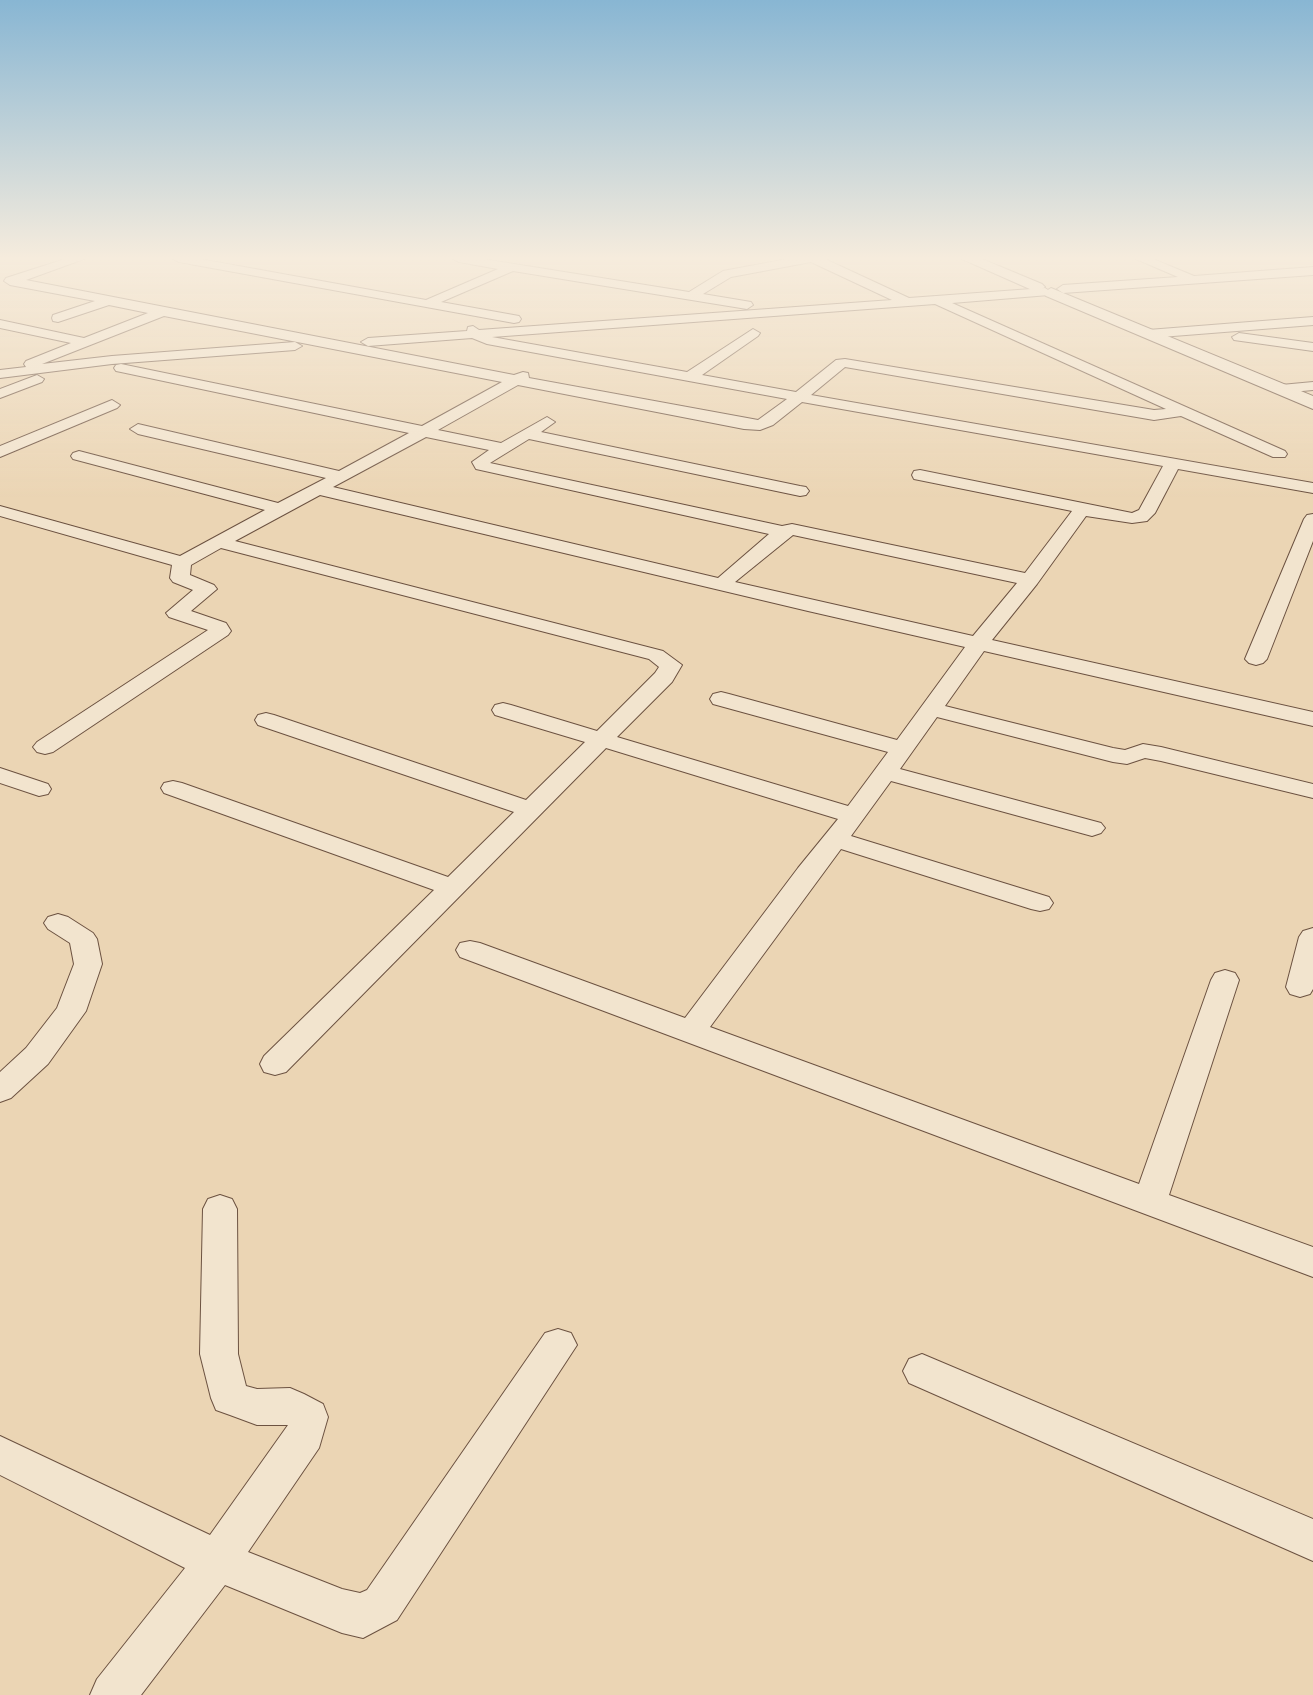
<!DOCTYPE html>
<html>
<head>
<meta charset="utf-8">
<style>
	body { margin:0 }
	canvas { display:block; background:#ebd5b4 }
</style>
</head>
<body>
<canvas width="1313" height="1695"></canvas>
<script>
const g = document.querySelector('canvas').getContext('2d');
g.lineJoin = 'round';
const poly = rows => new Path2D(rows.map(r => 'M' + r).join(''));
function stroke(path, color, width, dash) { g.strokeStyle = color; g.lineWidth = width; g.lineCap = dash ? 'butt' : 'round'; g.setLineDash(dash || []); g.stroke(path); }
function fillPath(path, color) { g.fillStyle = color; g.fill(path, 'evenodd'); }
const minor = poly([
	[65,259,84,259,26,280,514,375,523,372,528,373,529,378,758,420,787,399,487,344,472,338,368,346,361,342,368,338,467,331,468,327,473,326,479,330,892,300,811,262,731,277,703,294,751,302,753,305,747,309,513,271,441,302,519,316,521,319,519,322,514,323,179,262,173,259,200,259,426,300,498,269,459,262,453,259,483,259,689,292,723,271,787,259,825,259,909,298,1045,288,1051,292,1049,295,952,303,1285,451,1287,454,1285,457,1273,457,1181,416,1154,420,845,367,811,395,1313,483,1313,493,1178,469,1155,513,1147,521,1132,523,1086,516,1037,584,992,640,1313,712,1313,726,984,651,945,706,1113,748,1125,750,1143,744,1161,747,1313,784,1313,798,1161,761,1145,758,1127,764,1113,762,937,717,900,769,1101,823,1105,828,1101,833,1092,836,891,781,851,836,1049,897,1053,903,1049,909,1040,911,1031,909,841,849,710,1027,1139,1184,1211,980,1215,973,1225,970,1235,973,1239,980,1169,1195,1313,1247,1313,1277,460,957,456,950,460,943,470,941,480,943,685,1018,798,868,838,819,606,748,286,1072,275,1075,264,1072,260,1064,264,1056,434,890,164,793,161,788,164,783,173,781,182,783,448,877,514,812,258,725,255,720,258,715,266,713,274,715,526,800,585,742,495,715,492,710,495,705,503,703,511,705,597,731,655,673,659,667,649,659,221,548,191,565,190,575,214,585,217,589,191,611,226,623,231,631,228,635,53,752,45,754,37,752,33,747,37,742,208,630,169,617,166,613,193,590,173,582,170,578,172,565,0,516,0,506,180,556,265,510,73,459,71,456,73,453,79,451,278,503,326,478,138,434,130,429,138,424,339,471,409,433,121,372,116,371,114,368,116,365,121,364,422,426,502,382,164,316,42,364,112,356,295,342,302,346,295,350,112,364,0,378,0,370,26,367,24,364,26,361,71,343,0,328,0,320,84,338,148,313,109,305,58,322,53,321,52,318,53,315,95,301,10,285,4,281,6,278,65,259],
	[935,304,1166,409,1154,410,845,359,836,360,796,392,702,375,758,336,760,333,753,329,687,372,492,337,935,304],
	[518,385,744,429,760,430,773,425,802,402,1163,466,1139,510,1132,513,920,470,914,471,912,475,914,479,1072,511,1025,573,792,524,782,526,490,463,529,439,800,496,806,495,809,491,806,487,800,486,541,432,555,422,547,417,501,443,438,430,518,385],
	[426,437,489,450,472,462,476,469,769,534,718,578,333,487,426,437],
	[320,495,808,611,965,647,897,740,729,694,721,692,713,694,710,699,713,704,888,752,848,806,617,737,672,682,682,665,663,651,235,541,320,495],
	[793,535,1017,583,973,636,735,582,793,535],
	[1136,259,1153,259,1194,276,1313,267,1313,275,1063,293,1057,289,1063,285,1178,277,1136,259],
	[1313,317,1313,325,1148,338,1141,334,1148,330,1313,317],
	[1239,333,1313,343,1313,351,1234,340,1232,337,1239,333],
	[37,375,44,379,42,382,0,398,0,389,37,375],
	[1313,382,1313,390,1281,393,1274,389,1281,385,1313,382],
	[112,400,120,405,117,408,0,457,0,446,112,400],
	[1313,514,1313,541,1267,659,1263,663,1256,665,1249,663,1245,659,1304,519,1307,515,1313,514],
	[0,768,48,784,51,789,48,794,39,796,0,783,0,768],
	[58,914,68,917,93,933,97,939,102,964,86,1011,48,1064,11,1098,0,1102,0,1072,26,1048,57,1008,74,964,70,943,48,929,44,923,48,917,58,914],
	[1313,928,1313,989,1310,994,1300,997,1290,994,1286,987,1299,937,1303,931,1313,928],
	[220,1195,232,1199,237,1209,238,1354,246,1386,257,1389,290,1388,304,1394,323,1404,328,1417,319,1448,248,1552,342,1589,360,1593,367,1590,545,1333,558,1329,571,1333,577,1345,397,1620,363,1638,342,1633,225,1585,141,1695,90,1695,97,1679,185,1568,0,1475,0,1436,210,1535,288,1425,257,1425,230,1415,216,1410,211,1398,200,1354,203,1209,208,1199,220,1195],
	[922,1354,1313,1519,1313,1561,909,1383,903,1371,909,1359,922,1354]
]);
const tertiary = poly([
	[962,259,982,259,1042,284,1045,287,1037,292,1032,290,962,259],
	[1051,288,1313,396,1313,409,1046,296,1043,293,1051,288]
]);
stroke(minor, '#6c5241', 2);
stroke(tertiary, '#6c5241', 2);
fillPath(minor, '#f2e4ce');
fillPath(tertiary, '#f2e4ce');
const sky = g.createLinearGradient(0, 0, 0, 497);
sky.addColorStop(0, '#88b6d3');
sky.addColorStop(0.52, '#f6ecdd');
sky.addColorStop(1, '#f6ecdd00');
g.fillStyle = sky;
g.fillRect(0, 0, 1313, 497);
</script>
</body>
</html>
